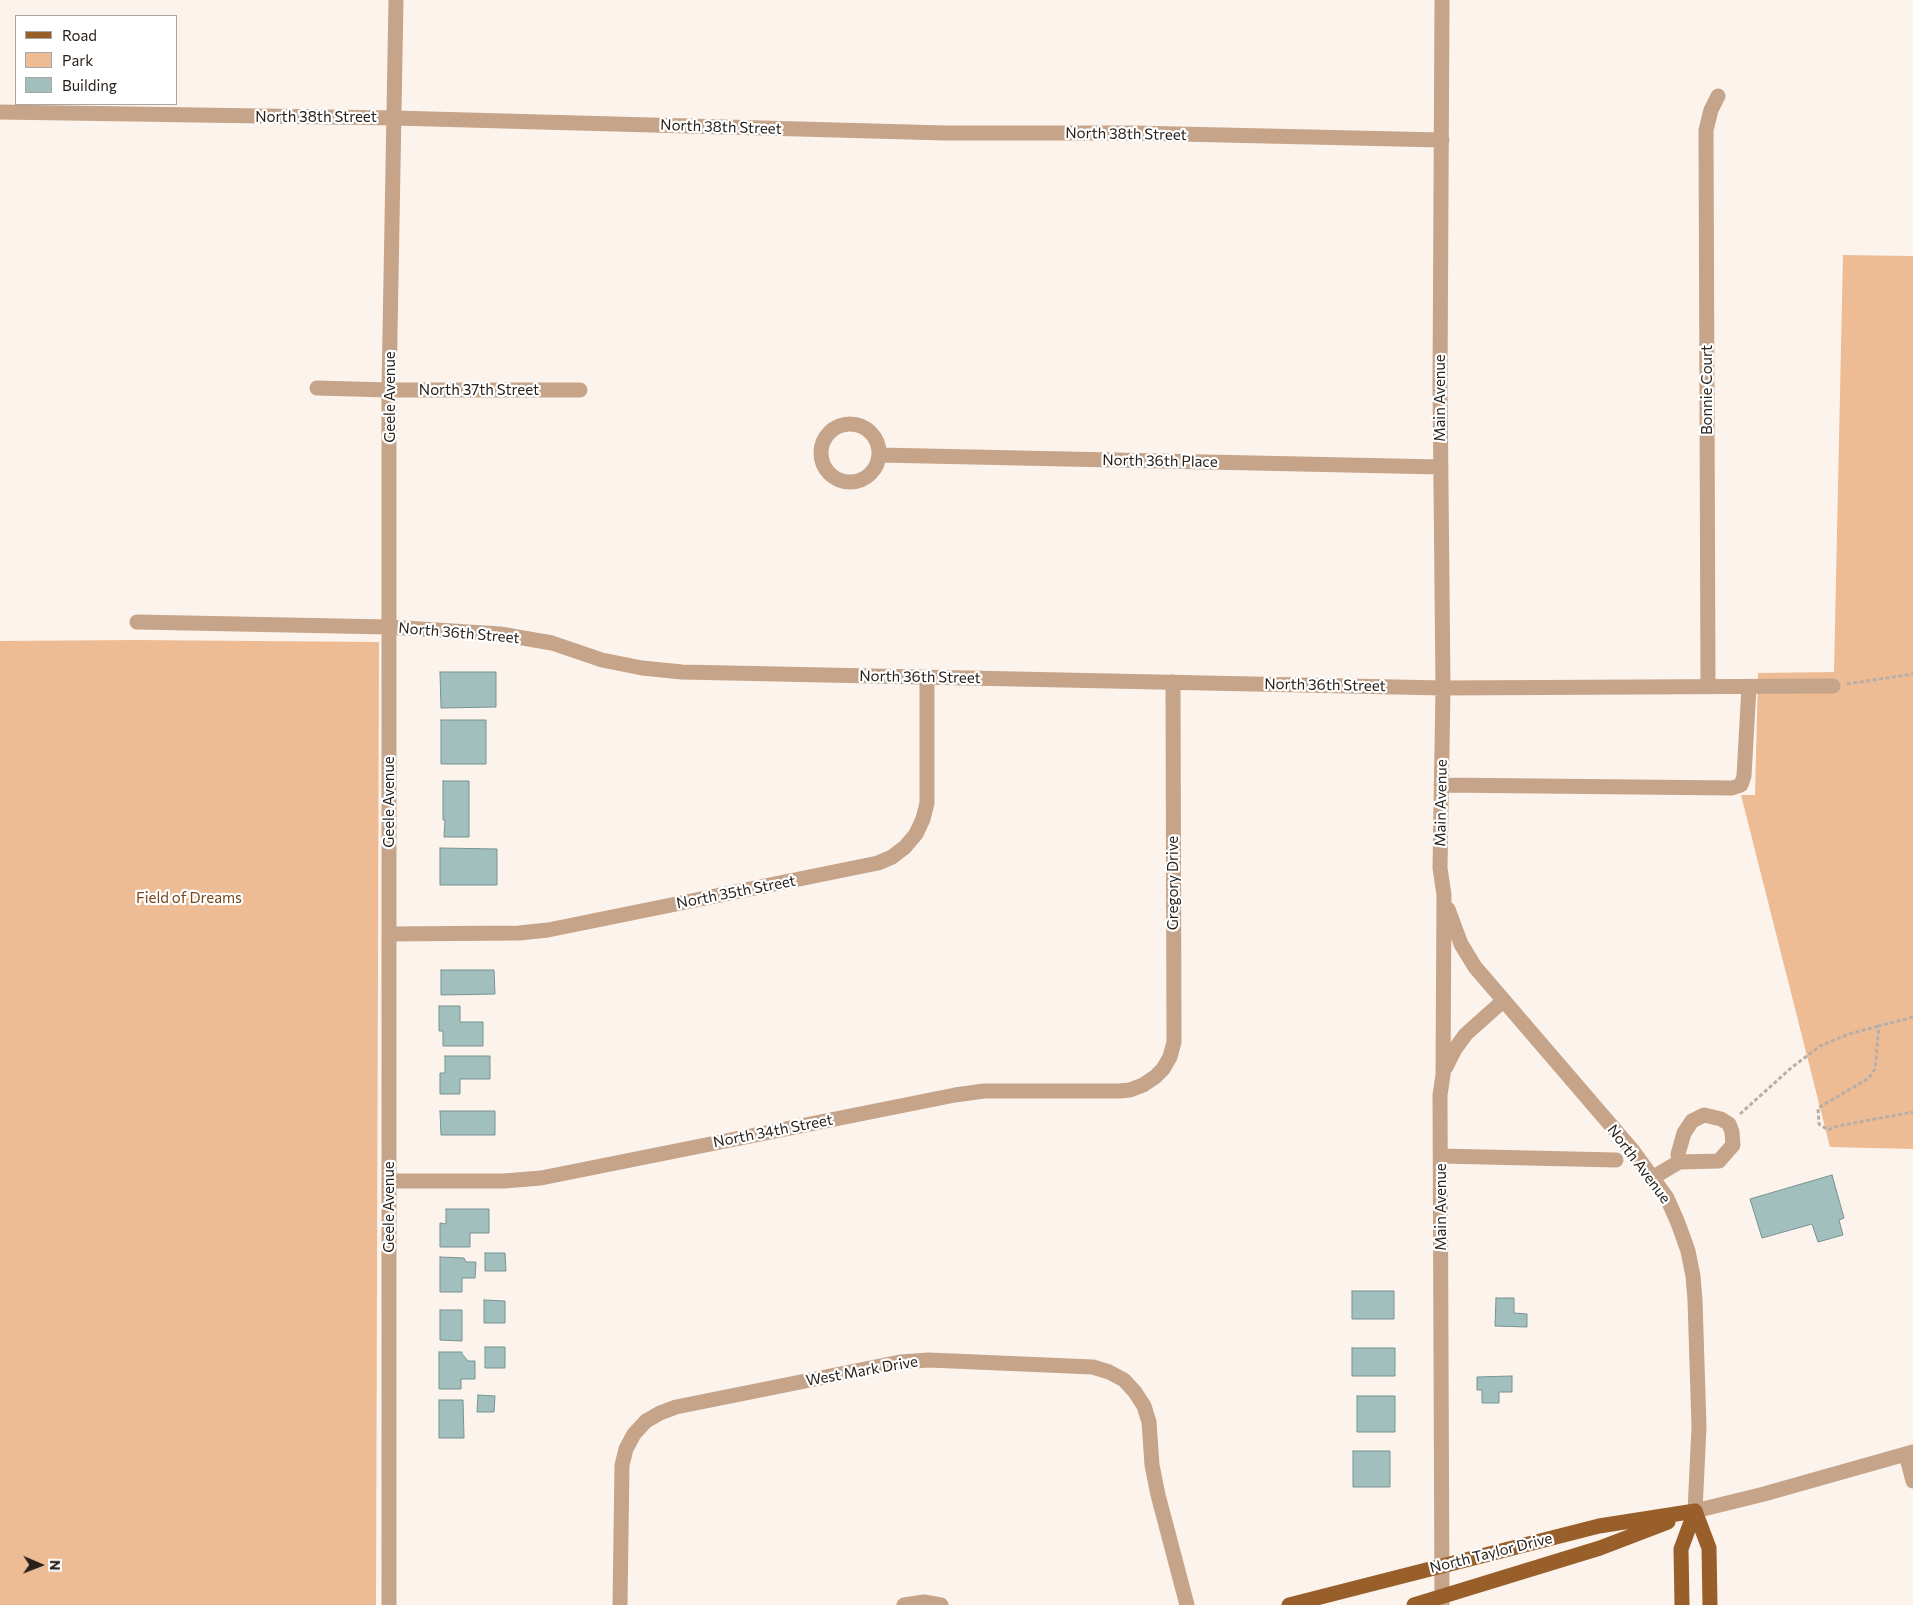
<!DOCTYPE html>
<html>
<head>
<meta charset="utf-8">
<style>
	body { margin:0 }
	#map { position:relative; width:1913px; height:1605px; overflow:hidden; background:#fcf3ec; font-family:Commissioner,sans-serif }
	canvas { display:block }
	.legend { position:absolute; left:15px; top:15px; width:162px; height:90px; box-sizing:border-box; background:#fff; border:1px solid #a9a6a3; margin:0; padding:6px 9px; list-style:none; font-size:15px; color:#28201a }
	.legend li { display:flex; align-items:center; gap:10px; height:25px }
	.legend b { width:25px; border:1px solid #a9a6a3 }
	.north { position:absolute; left:15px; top:1540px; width:50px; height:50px; -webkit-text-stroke:4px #fff; paint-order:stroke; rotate:91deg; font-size:14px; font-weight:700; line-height:20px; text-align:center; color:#28201a }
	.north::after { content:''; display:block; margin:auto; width:18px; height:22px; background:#28201a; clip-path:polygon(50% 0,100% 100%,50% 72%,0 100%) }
</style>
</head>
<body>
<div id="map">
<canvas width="1913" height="1605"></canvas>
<ul class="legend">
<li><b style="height:6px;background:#995f2b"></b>Road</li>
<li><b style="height:14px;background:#edbc95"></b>Park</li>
<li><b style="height:14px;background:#a1bfbc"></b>Building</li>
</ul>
<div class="north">N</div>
</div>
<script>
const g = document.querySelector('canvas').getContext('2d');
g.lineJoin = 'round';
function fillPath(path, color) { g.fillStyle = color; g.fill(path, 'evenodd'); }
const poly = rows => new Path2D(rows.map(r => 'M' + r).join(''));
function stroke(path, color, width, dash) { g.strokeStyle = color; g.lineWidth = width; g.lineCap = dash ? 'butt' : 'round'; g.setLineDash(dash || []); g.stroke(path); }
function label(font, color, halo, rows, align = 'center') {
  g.font = font + ' Commissioner,sans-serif'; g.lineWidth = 4.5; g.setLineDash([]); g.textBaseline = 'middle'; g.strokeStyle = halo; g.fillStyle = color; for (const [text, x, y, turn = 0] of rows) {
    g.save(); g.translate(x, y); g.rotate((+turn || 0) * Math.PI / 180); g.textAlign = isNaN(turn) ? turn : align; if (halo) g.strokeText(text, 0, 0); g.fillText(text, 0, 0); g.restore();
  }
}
fillPath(poly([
	[1843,255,1913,256,1913,1149,1830,1147,1741,795,1755,795,1758,673,1834,672],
	[136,640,379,642,376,1605,0,1605,0,641]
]), '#edbc95');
const building = poly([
	[440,672,496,672,496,707,441,708,440,672],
	[441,720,486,720,486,764,441,764,441,720],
	[443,781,469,781,469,837,444,837,445,820,443,820,443,781],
	[440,848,497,849,497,885,440,885,440,848],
	[441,970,494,970,495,994,441,995,441,970],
	[439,1006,460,1006,460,1022,483,1022,483,1046,443,1046,443,1031,439,1031,439,1006],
	[445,1056,490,1056,490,1079,460,1079,460,1094,440,1094,440,1073,445,1073,445,1056],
	[440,1111,495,1111,495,1135,441,1135,440,1111],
	[1832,1175,1844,1218,1839,1220,1843,1235,1818,1242,1812,1224,1762,1238,1750,1199,1832,1175],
	[446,1209,489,1209,489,1233,470,1233,470,1247,440,1247,440,1223,446,1224,446,1209],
	[485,1253,505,1253,506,1271,485,1271,485,1253],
	[440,1257,464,1258,466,1262,476,1262,475,1278,462,1278,462,1292,440,1292,440,1257],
	[1352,1291,1394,1291,1394,1319,1352,1319,1352,1291],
	[1496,1298,1514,1298,1514,1313,1527,1314,1527,1327,1495,1326,1496,1298],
	[484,1300,505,1301,505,1323,484,1323,484,1300],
	[440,1310,462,1310,462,1341,440,1340,440,1310],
	[485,1347,505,1347,505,1368,485,1368,485,1347],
	[1352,1348,1395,1348,1395,1376,1352,1376,1352,1348],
	[439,1352,462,1352,462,1354,468,1361,475,1361,475,1379,461,1379,461,1389,439,1389,439,1352],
	[1512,1376,1512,1392,1499,1392,1499,1403,1482,1403,1482,1390,1477,1390,1477,1377,1512,1376],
	[478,1395,495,1396,494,1412,477,1412,478,1395],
	[1357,1396,1395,1396,1395,1432,1357,1432,1357,1396],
	[439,1400,463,1400,464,1438,439,1438,439,1400],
	[1353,1451,1390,1451,1390,1487,1353,1487,1353,1451]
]);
fillPath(building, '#a1bfbc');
stroke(building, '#779391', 1);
stroke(poly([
	[1847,684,1913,674],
	[1913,1017,1879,1026,1875,1069,1869,1078,1818,1108,1819,1124,1828,1130,1838,1126,1913,1112],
	[1740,1114,1791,1068,1820,1046,1849,1034,1879,1026]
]), '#b7aea7', 3, [4, 2.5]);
stroke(poly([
	[0,112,394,118,946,133,1134,133,1442,140],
	[317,388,389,390,580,390],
	'821 453a29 29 0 1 1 58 0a29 29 0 1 1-58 0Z',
	[879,455,1441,467],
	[137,622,389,627,500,634,552,643,602,660,642,668,682,672,1443,688,1833,686],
	[1708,687,1706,130,1711,110,1718,96],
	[1441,785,1732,788,1741,785,1744,776,1749,687],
	[1448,909,1461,944,1475,967,1633,1151,1667,1198,1678,1223,1688,1251,1693,1276,1695,1300,1699,1427,1695,1511,1764,1494,1913,1452],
	[389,934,519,933,548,930,878,863,892,857,905,847,916,834,923,819,927,803,927,678],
	[1446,1067,1455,1049,1466,1034,1503,1001],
	[1441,1156,1616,1160],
	[1652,1178,1679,1162,1719,1161,1733,1145,1732,1132,1729,1124,1721,1119,1704,1115,1692,1121,1684,1133,1678,1154,1679,1162],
	[389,1181,504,1181,541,1178,955,1095,984,1091,1119,1091,1130,1090,1143,1085,1155,1077,1163,1069,1170,1057,1174,1042,1173,682],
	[1906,1454,1913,1481],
	[389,1605,389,390,396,0],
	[620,1605,622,1465,626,1449,634,1434,646,1421,660,1413,676,1407,900,1362,929,1360,1093,1367,1109,1372,1124,1380,1135,1392,1144,1406,1149,1422,1152,1465,1158,1495,1187,1605],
	[904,1605,924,1602,941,1605],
	[1442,1605,1440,1095,1443,1075,1444,895,1440,868,1443,688,1440,385,1442,0]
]), '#c5a48a', 15);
stroke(poly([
	[1695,1511,1709,1548,1710,1605],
	[1289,1605,1599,1526,1695,1511],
	[1414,1605,1600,1548,1668,1522],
	[1682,1605,1681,1549,1695,1511]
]), '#995f2b', 15);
label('15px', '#28201a', '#fff', [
	["North 38th Street",316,117],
	["North 38th Street",721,127,2],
	["North 38th Street",1126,134,1],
	["North 37th Street",479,390],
	["Bonnie Court",1707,390,-90],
	["Geele Avenue",390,397,-90],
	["Main Avenue",1440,398,-90],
	["North 36th Place",1160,461,1],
	["North 36th Street",459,633,5],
	["North 36th Street",920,677,1],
	["North 36th Street",1325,685,1],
	["Geele Avenue",389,802,-90],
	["Main Avenue",1441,803,-89],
	["Gregory Drive",1173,883,-90],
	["North 35th Street",736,892,-11],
	["North 34th Street",773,1131,-11],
	["North Avenue",1639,1164,53],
	["Geele Avenue",389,1207,-90],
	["Main Avenue",1441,1207,-90],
	["West Mark Drive",862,1371,-10],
	["North Taylor Drive",1491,1553,-14]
]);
label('15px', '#774618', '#fff', [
	["Field of Dreams",189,898]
]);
</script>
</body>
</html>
